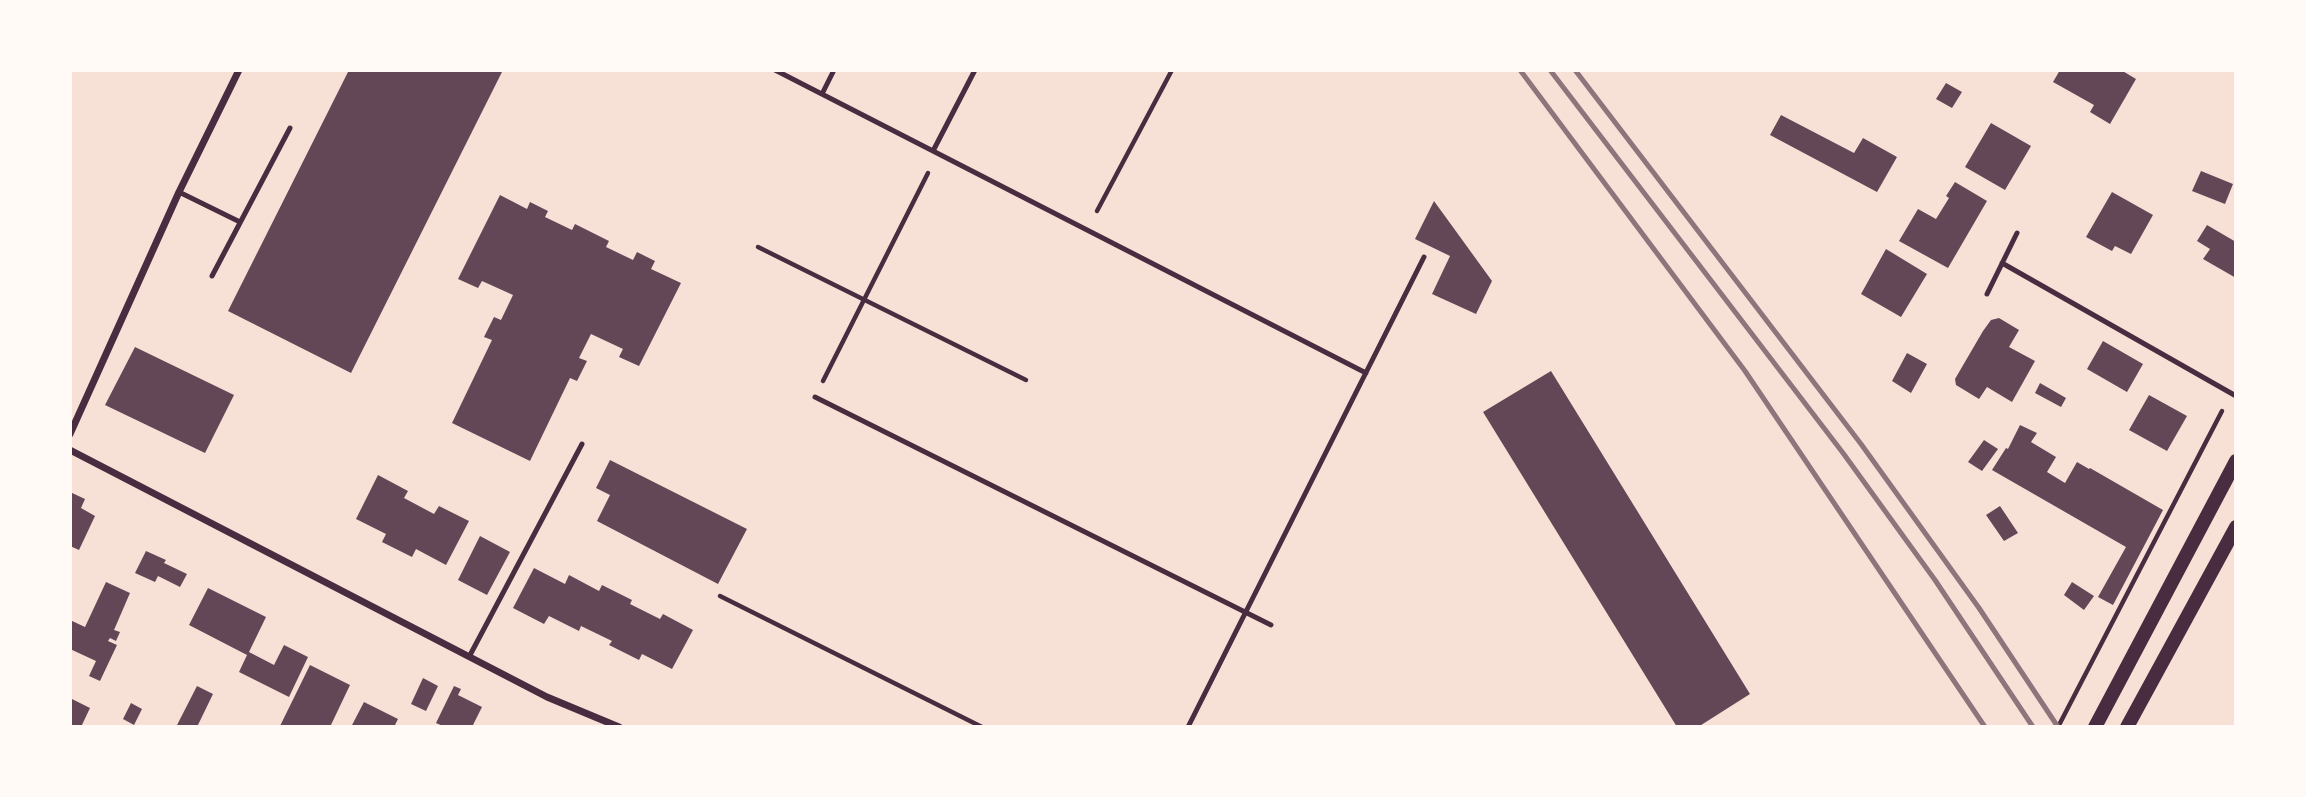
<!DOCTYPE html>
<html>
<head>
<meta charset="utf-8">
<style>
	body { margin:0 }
	#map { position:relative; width:2306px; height:797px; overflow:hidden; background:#f7e1d7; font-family:"Work Sans",sans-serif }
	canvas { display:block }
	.frame { position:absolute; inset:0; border:72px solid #fffaf5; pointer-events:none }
</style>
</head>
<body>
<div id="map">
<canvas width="2306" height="797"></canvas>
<div class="frame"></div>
</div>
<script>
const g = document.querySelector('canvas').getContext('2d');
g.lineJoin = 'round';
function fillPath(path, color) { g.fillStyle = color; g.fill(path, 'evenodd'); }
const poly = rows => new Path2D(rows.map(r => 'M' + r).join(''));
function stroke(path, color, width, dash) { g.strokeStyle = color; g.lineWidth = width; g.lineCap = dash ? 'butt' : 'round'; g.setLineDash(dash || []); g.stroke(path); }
fillPath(poly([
	[349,70,503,70,351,373,228,311],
	[2060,70,2121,70,2136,79,2110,124,2090,112,2094,105,2053,82],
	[1946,83,1962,92,1952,108,1936,99],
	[1781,115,1854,153,1863,138,1897,157,1877,192,1770,135],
	[1991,123,2031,146,2005,190,1965,167],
	[2201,171,2233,184,2225,204,2192,191],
	[1955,182,1987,201,1948,268,1899,241,1918,209,1936,219,1949,198,1946,196],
	[2112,192,2153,215,2131,254,2115,246,2112,251,2086,237],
	[500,195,527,209,530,202,548,211,545,217,572,230,575,224,609,241,606,247,633,260,637,252,655,261,651,269,681,283,639,366,619,357,623,349,591,334,579,358,587,361,577,381,570,378,530,461,452,423,492,340,484,337,494,317,501,320,513,295,482,281,478,288,458,279],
	[1434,201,1492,281,1476,314,1432,294,1450,256,1415,239],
	[2207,225,2236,242,2236,278,2203,259,2210,249,2197,241],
	[1886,249,1927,274,1901,317,1861,294],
	[1999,318,2019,330,2009,347,2035,361,2012,402,1987,387,1979,399,1956,385,1955,379,1983,331,1991,320],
	[2103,341,2143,364,2127,392,2087,369],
	[135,347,234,395,205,453,105,405],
	[1907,353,1927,364,1911,393,1892,381],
	[1551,371,1750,694,1698,727,1677,727,1483,412],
	[2040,383,2066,398,2061,407,2035,393],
	[2149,395,2187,416,2167,451,2129,430],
	[2020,425,2037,433,2031,442,2056,457,2047,472,2065,483,2077,462,2089,469,2090,468,2163,510,2113,605,2098,597,2126,547,1992,470,2006,448,2008,449],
	[1984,440,1998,449,1982,471,1968,462],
	[610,460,747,529,718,584,597,521,610,495,596,488],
	[378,475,408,491,404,498,434,514,439,506,469,521,446,565,416,549,412,557,382,542,386,534,356,519],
	[70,492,85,499,81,508,95,516,79,550,70,546],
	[2000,506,2018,533,2004,541,1986,515],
	[480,536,510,552,487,595,458,580],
	[146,551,166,560,164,563,187,574,180,587,158,576,155,582,135,573],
	[534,568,565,584,569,575,599,591,602,585,632,600,630,604,660,619,663,614,693,630,672,669,642,654,639,660,609,645,612,641,581,626,579,631,549,616,544,624,513,608],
	[106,582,130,593,114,630,120,632,116,641,110,638,108,641,117,645,100,681,89,676,96,661,70,649,70,620,85,627],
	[2072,582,2094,596,2084,610,2064,595],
	[208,588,266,617,249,652,274,665,284,645,308,657,289,697,239,672,247,655,189,625],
	[310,665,350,685,330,727,283,727,280,726],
	[423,678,438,686,426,711,411,704],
	[197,686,213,694,197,727,176,727],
	[454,686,461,689,458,695,482,707,472,727,445,727,436,723],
	[70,698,90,708,81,727,70,727],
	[364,702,398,719,394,727,351,727],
	[131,703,142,709,134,725,123,719]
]), '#644757');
stroke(poly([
	[1097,211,1172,70],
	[758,247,1026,380],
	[823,381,928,173],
	[720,596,982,727],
	[2058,727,2222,411]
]), '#4a2c40', 4.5);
stroke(poly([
	[775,70,1366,373],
	[822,94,834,70],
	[933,151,975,70],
	[179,192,240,222],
	[2002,263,2236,396],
	[212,276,290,128],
	[1987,294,2017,233],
	[815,397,1271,625],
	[469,657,582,444],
	[1188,727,1424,257]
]), '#4a2c40', 5);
stroke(poly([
	[70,434,179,192,239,70],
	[70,450,547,697,619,727]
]), '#4a2c40', 7);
stroke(poly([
	[2095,727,2236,461],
	[2127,727,2236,527]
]), '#4a2c40', 14);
stroke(poly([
	[1520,70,1745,371,1985,727],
	[1550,70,1843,453,1935,580,2033,727],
	[1575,70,1861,444,1979,608,2058,727]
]), '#8f747c', 5);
</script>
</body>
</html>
